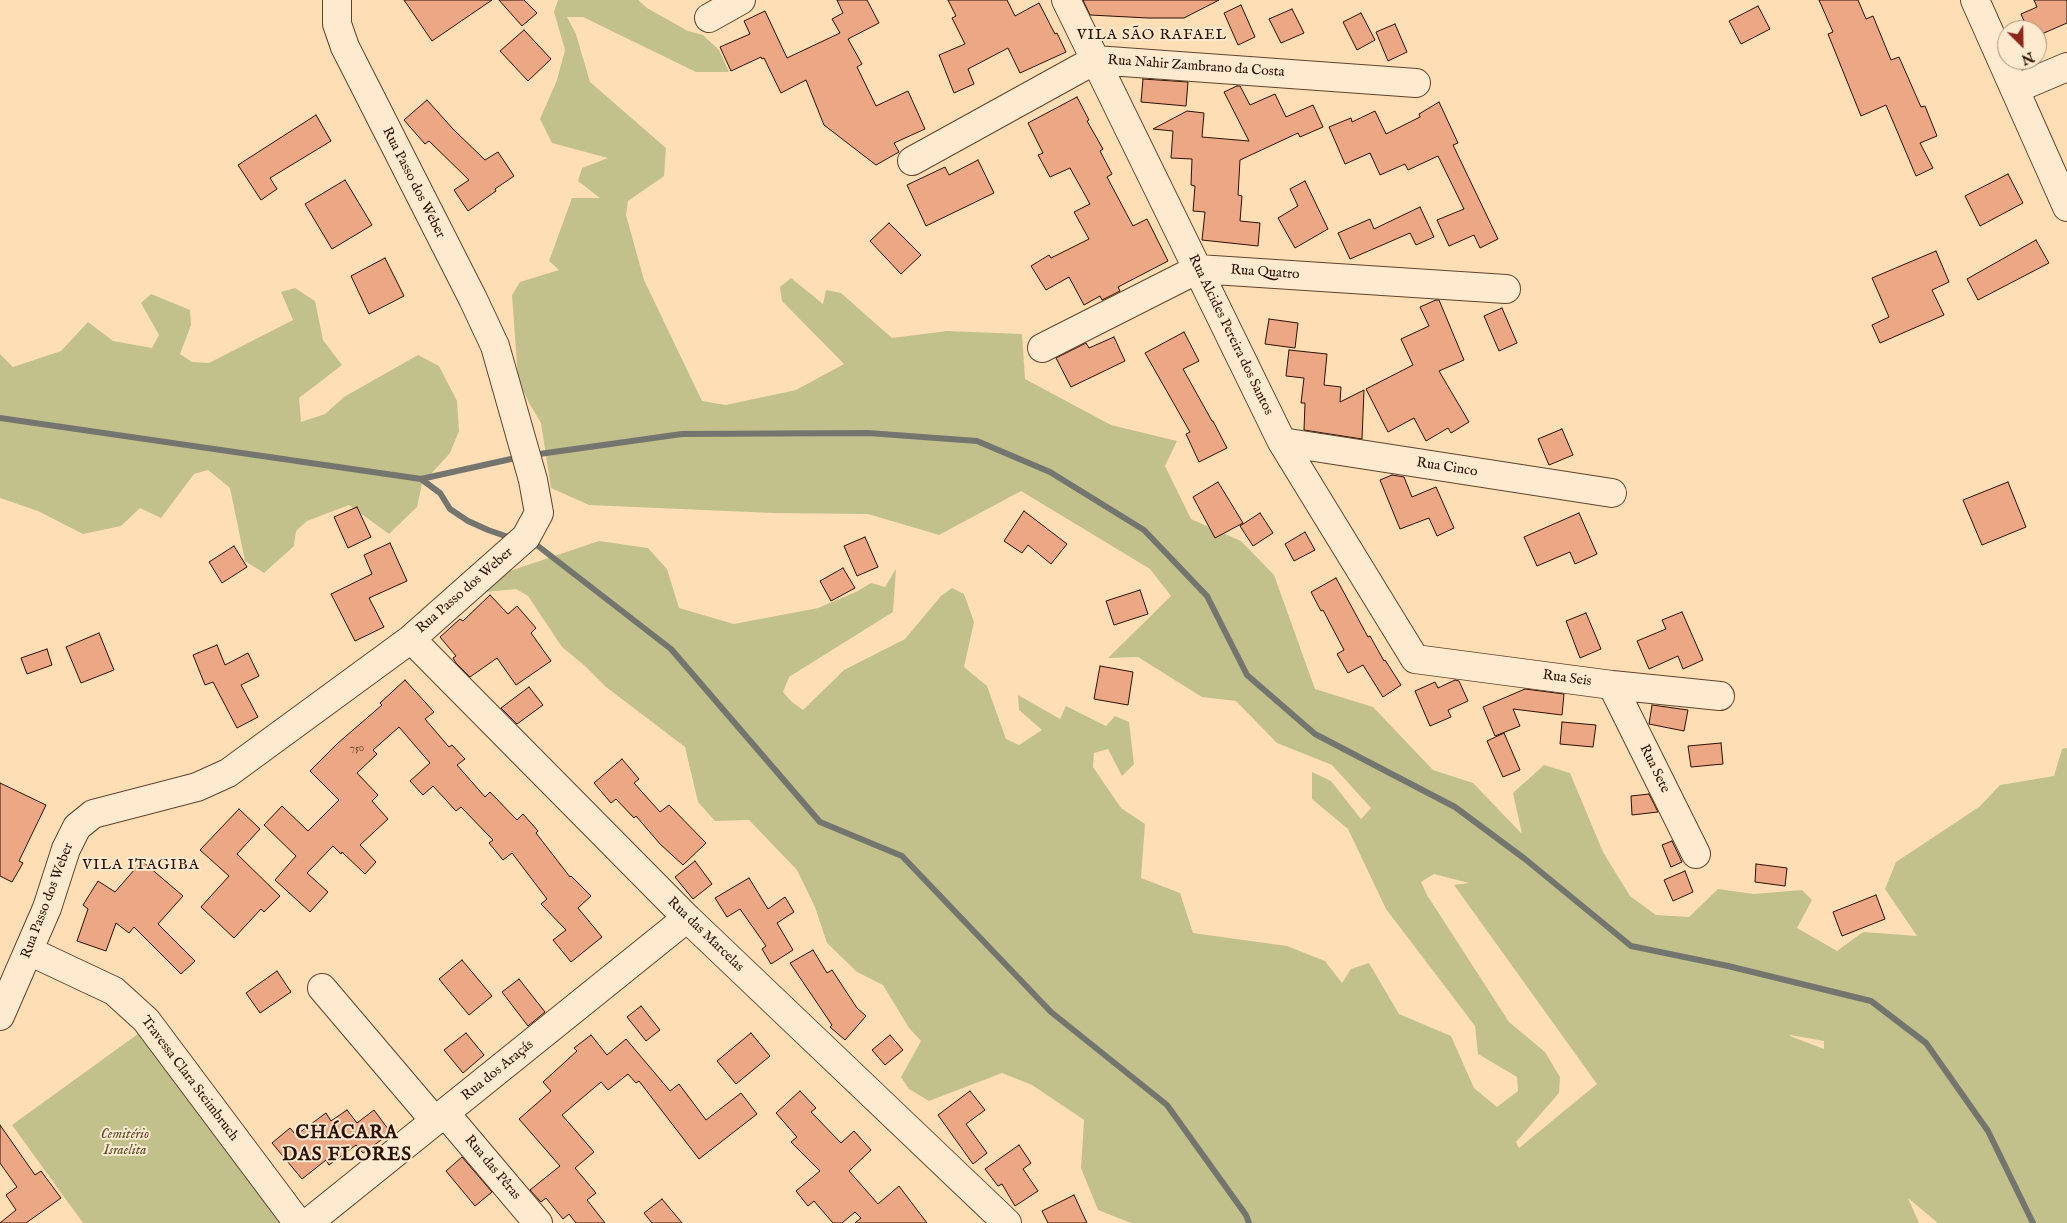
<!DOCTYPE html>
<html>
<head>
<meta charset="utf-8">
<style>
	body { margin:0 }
	#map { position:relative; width:2067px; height:1223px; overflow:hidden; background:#fedfb5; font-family:"IM FELL English",serif }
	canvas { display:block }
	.north { position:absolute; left:1997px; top:20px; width:50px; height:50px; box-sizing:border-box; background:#feeacf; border:1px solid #aa927c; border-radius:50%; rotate:157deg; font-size:14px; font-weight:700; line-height:20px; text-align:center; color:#2c0f00 }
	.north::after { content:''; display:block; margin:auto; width:18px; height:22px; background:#8f2418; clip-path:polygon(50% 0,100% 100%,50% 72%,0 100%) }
</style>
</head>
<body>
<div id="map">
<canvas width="2067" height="1223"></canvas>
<div class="north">N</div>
</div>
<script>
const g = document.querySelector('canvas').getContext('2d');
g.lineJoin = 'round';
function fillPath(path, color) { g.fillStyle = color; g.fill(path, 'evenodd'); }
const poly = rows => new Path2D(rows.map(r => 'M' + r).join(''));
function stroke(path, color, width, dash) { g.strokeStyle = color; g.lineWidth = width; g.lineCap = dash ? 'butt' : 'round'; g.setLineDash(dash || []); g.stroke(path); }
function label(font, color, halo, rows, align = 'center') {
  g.font = font + ' "IM FELL English",serif'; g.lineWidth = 4; g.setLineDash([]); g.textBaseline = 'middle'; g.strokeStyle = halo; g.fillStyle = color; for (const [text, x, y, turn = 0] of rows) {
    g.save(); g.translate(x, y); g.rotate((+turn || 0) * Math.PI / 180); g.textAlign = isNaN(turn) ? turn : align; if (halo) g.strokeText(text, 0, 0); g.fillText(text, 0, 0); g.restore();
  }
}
fillPath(poly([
	[558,0,638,0,647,8,688,31,703,35,719,50,729,72,696,72,583,17,567,17,576,34,590,82,666,148,664,176,628,201,626,215,644,280,702,401,726,405,796,390,844,364,782,301,780,287,791,278,823,304,826,290,841,293,892,338,947,331,1022,334,1025,379,1111,425,1177,441,1165,466,1191,519,1241,541,1274,575,1315,689,1373,707,1433,770,1473,783,1522,834,1513,793,1544,765,1570,773,1603,852,1630,896,1656,915,1689,917,1718,889,1754,894,1802,890,1812,900,1797,928,1837,951,1863,932,1917,936,1885,889,1896,862,1979,807,2000,785,2054,776,2062,749,2067,748,2067,1223,1938,1223,1908,1198,1919,1223,1131,1223,1098,1210,1081,1168,1084,1120,1032,1085,1002,1073,929,1101,909,1089,901,1077,921,1041,909,1028,883,985,857,972,827,943,815,907,797,870,749,820,715,821,698,802,685,747,606,687,585,666,562,647,528,596,516,589,485,592,489,578,599,541,648,548,667,569,679,608,734,624,818,608,856,592,871,583,885,587,896,569,893,612,789,677,783,692,792,702,803,710,844,670,905,639,941,596,952,588,964,594,974,622,964,667,987,686,1006,739,1019,745,1042,730,1019,710,1018,695,1060,719,1066,706,1106,726,1115,716,1129,722,1134,764,1122,776,1108,749,1094,753,1093,767,1121,808,1145,824,1141,878,1180,893,1193,933,1287,946,1325,961,1342,983,1351,969,1369,963,1399,1014,1451,1036,1474,1088,1497,1107,1518,1091,1517,1077,1478,1054,1475,1026,1386,909,1348,829,1312,799,1312,772,1331,781,1361,819,1371,808,1332,765,1277,743,1236,701,1202,697,1138,657,1108,658,1171,596,1150,569,1021,491,939,535,868,514,773,513,589,505,551,488,541,423,529,403,518,379,512,295,520,282,559,270,549,261,572,198,600,198,578,181,582,168,608,158,552,143,540,119,557,80,565,50,554,12],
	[1434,874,1469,883,1454,885,1597,1084,1519,1148,1516,1142,1559,1093,1560,1077,1545,1052,1509,1022,1427,895,1421,882],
	[1790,1035,1824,1041,1824,1049,1790,1036],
	[295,288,315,301,323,340,342,365,299,398,301,422,325,414,344,397,418,355,439,366,457,401,459,431,450,453,422,484,417,507,389,534,349,505,307,521,296,531,294,546,264,573,245,561,230,488,208,470,194,474,161,518,140,508,121,526,83,534,38,511,0,498,0,354,13,367,61,351,88,322,113,341,152,348,159,335,141,303,151,294,190,310,191,325,180,354,192,362,209,363,293,320,281,292],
	[142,1031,281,1223,83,1223,12,1125]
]), '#c2c18c');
stroke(poly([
	[0,418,421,479,520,457],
	[532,455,682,434,868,433,977,441,1050,472,1144,530,1207,596,1247,675,1315,734,1455,807,1525,859,1631,946,1728,966,1871,1001,1926,1043,1988,1131,2033,1223],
	[421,479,440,493,450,509,468,521,488,530,514,539],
	[528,543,538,546,671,649,820,822,902,856,1051,1012,1167,1105,1246,1215,1249,1223]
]), '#757570', 6);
const building = poly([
	[404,0,492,0,432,41,404,0],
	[499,0,524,0,537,13,522,26,499,0],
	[837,0,867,0,879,23,848,39,862,64,857,67,876,106,908,91,925,129,894,143,899,152,876,165,824,125,806,80,781,93,764,58,762,59,761,57,731,71,720,47,750,34,744,21,765,11,787,58,840,33,832,19,843,13,837,0],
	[948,0,1007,0,1015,16,1039,3,1055,34,1057,33,1066,52,1020,73,1008,48,968,69,974,84,954,93,939,55,965,44,952,18,956,16,948,0],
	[1083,0,1219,0,1184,18,1148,18,1090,15,1083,0],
	[1819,0,1858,0,1866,19,1873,16,1891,60,1899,57,1921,107,1925,106,1937,136,1920,143,1933,168,1916,176,1886,105,1861,116,1828,34,1833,32,1819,0],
	[2034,0,2067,0,2067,23,2037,36,2037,30,2028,30,2021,14,2037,7,2034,0],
	[1241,5,1255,37,1238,45,1224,13,1241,5],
	[1758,6,1770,29,1741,44,1729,21,1758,6],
	[1292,9,1304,33,1281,43,1269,19,1292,9],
	[1361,13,1375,40,1357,50,1343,22,1361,13],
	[1395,24,1407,52,1388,61,1376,32,1395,24],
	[524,30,551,59,528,81,500,51,524,30],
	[1143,79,1188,82,1186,106,1141,102,1143,79],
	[1237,86,1240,86,1250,105,1275,94,1286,117,1313,105,1323,127,1300,137,1298,133,1240,160,1238,195,1242,196,1240,221,1260,223,1258,246,1202,240,1205,212,1193,211,1195,186,1191,185,1192,159,1171,158,1173,131,1153,129,1187,111,1204,113,1202,137,1249,141,1224,92,1237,86],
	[1077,97,1089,120,1087,121,1103,149,1100,151,1112,174,1107,177,1133,226,1147,219,1168,261,1118,287,1120,291,1102,300,1100,296,1084,305,1069,277,1046,290,1031,266,1049,255,1051,258,1089,239,1074,212,1090,204,1070,168,1050,177,1038,155,1043,153,1028,123,1077,97],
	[427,100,453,129,485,160,498,152,514,176,495,189,496,191,468,211,454,190,469,180,429,141,425,144,404,120,427,100],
	[1439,102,1458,143,1453,145,1498,239,1480,248,1474,235,1449,246,1437,220,1464,209,1438,156,1408,170,1405,164,1380,175,1370,153,1345,164,1329,127,1351,118,1352,122,1375,111,1386,134,1420,117,1419,114,1439,102],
	[316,115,331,141,270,178,277,189,261,200,238,165,316,115],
	[978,160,994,193,926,226,907,185,945,167,949,175,978,160],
	[2008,174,2023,203,1980,226,1965,196,2008,174],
	[345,180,372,225,332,249,305,204,345,180],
	[1305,181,1328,229,1295,248,1278,218,1298,206,1290,189,1305,181],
	[1420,207,1434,237,1416,245,1410,233,1350,259,1338,233,1370,219,1374,229,1420,207],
	[889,223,921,255,901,274,870,241,889,223],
	[2036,240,2049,263,1978,300,1967,279,2036,240],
	[1936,251,1949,282,1932,290,1944,315,1880,343,1872,325,1889,317,1872,278,1936,251],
	[385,258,404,296,369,314,351,276,385,258],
	[1436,300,1439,300,1464,360,1439,371,1469,422,1451,433,1448,428,1426,441,1414,418,1388,432,1366,389,1413,365,1401,339,1429,326,1420,307,1436,300],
	[1502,308,1517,343,1499,351,1484,316,1502,308],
	[1269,319,1298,323,1295,348,1265,344,1269,319],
	[1184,332,1199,361,1183,369,1212,421,1213,421,1227,448,1199,462,1186,434,1190,432,1145,353,1184,332],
	[1114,337,1125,361,1071,387,1056,358,1086,343,1089,348,1114,337],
	[1289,350,1327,354,1324,385,1341,387,1340,402,1364,390,1362,439,1304,430,1305,403,1301,403,1304,378,1286,376,1289,350],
	[1562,429,1573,455,1549,465,1538,439,1562,429],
	[1392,475,1404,477,1412,497,1436,487,1454,528,1437,536,1429,518,1400,529,1380,480,1392,475],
	[1218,482,1243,523,1215,538,1193,497,1218,482],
	[2008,482,2026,527,1982,545,1963,500,2008,482],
	[357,507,371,537,348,548,334,517,357,507],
	[1024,511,1067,544,1051,564,1028,545,1022,553,1004,541,1024,511],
	[1260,513,1273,533,1253,546,1240,526,1260,513],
	[1579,513,1597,554,1575,564,1570,552,1537,566,1524,537,1579,513],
	[1305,532,1315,550,1294,561,1285,544,1305,532],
	[865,537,878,567,857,576,844,546,865,537],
	[390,543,407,581,369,598,384,627,355,641,331,594,372,574,364,555,390,543],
	[234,546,247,567,222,583,209,562,234,546],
	[843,568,855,588,831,601,820,581,843,568],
	[1336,578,1368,637,1370,636,1384,661,1385,660,1401,685,1383,697,1363,665,1348,673,1337,654,1344,650,1323,610,1321,611,1311,592,1336,578],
	[1140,590,1148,614,1114,625,1106,601,1140,590],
	[490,595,508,614,517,606,536,628,531,633,551,661,516,685,497,658,470,677,456,663,453,658,456,656,440,637,460,619,463,621,490,595],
	[1682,612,1703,660,1683,669,1678,656,1649,669,1637,641,1666,629,1662,620,1682,612],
	[1586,613,1601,649,1580,658,1566,621,1586,613],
	[99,633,114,670,81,683,66,647,99,633],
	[217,645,225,665,248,653,259,676,241,685,258,717,237,728,213,682,205,685,193,655,217,645],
	[47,649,52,665,27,674,21,658,47,649],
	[1100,666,1133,672,1128,705,1094,699,1100,666],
	[405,680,434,712,425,719,449,747,452,745,465,759,457,765,485,797,490,792,517,820,523,814,538,831,536,833,570,877,571,876,591,896,578,908,602,937,571,962,553,940,566,930,541,904,547,899,512,853,503,860,489,843,493,840,461,807,456,811,433,786,423,795,410,781,430,763,399,727,373,750,377,754,357,773,378,795,372,801,388,819,360,845,376,862,365,874,342,852,341,854,333,846,307,873,328,892,310,912,275,880,296,856,264,825,282,806,308,831,339,800,310,771,338,743,382,705,380,703,405,680],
	[1455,680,1459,681,1468,701,1448,710,1451,717,1430,726,1415,691,1435,682,1438,688,1455,680],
	[529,687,543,705,517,724,501,708,529,687],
	[1525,689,1564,694,1562,715,1513,709,1520,726,1495,736,1483,707,1525,689],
	[1652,705,1688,710,1684,731,1649,724,1652,705],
	[1562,722,1596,725,1593,747,1560,744,1562,722],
	[1504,733,1520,770,1503,777,1487,741,1504,733],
	[1721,743,1723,764,1691,767,1688,746,1721,743],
	[622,759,639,779,634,783,660,812,669,805,706,843,683,865,660,844,636,816,634,818,616,799,611,803,594,783,622,759],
	[0,783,46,805,19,861,23,863,12,882,0,876,0,783],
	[1649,794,1658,812,1632,815,1631,796,1649,794],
	[239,809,260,829,237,854,280,896,264,912,261,909,234,938,201,907,229,876,200,850,239,809],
	[1672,841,1682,862,1671,867,1662,845,1672,841],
	[142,861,183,896,158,924,195,961,181,974,134,927,129,933,116,923,106,951,77,941,88,909,83,905,98,881,115,892,142,861],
	[695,861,712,884,693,899,675,877,695,861],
	[1756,864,1787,868,1785,886,1755,882,1756,864],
	[1685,871,1693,892,1673,901,1664,880,1685,871],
	[749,878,768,909,785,897,794,912,777,923,793,950,771,964,762,949,766,946,740,909,727,917,715,898,749,878],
	[1876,895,1885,919,1842,936,1833,912,1876,895],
	[813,950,827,973,832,970,857,1008,866,1016,845,1040,830,1027,832,1025,790,963,813,950],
	[462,960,492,996,469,1015,439,979,462,960],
	[277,971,291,992,260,1013,246,993,277,971],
	[519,979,545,1012,528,1026,502,992,519,979],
	[641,1006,660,1030,646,1041,627,1017,641,1006],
	[466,1033,484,1055,463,1073,444,1050,466,1033],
	[751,1033,770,1056,736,1084,717,1061,751,1033],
	[591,1035,607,1055,626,1039,670,1091,679,1084,706,1120,741,1093,757,1114,699,1159,639,1081,636,1083,628,1074,608,1090,601,1082,562,1115,594,1152,575,1168,596,1193,587,1200,605,1223,576,1223,569,1214,563,1219,546,1198,541,1202,530,1190,560,1166,519,1119,551,1091,543,1082,577,1051,574,1048,591,1035],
	[890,1035,903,1050,885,1065,872,1050,890,1035],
	[800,1091,816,1108,811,1112,841,1143,854,1131,871,1150,849,1171,878,1204,899,1186,927,1223,855,1223,861,1218,855,1212,842,1223,833,1223,814,1201,808,1206,796,1191,820,1171,791,1142,797,1137,776,1113,800,1091],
	[970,1091,985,1110,966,1124,987,1153,973,1164,938,1115,970,1091],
	[347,1110,357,1123,374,1110,391,1133,363,1153,356,1145,329,1165,326,1160,302,1179,272,1143,290,1128,296,1135,326,1113,331,1121,347,1110],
	[0,1125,35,1175,41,1171,61,1198,26,1223,0,1223,16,1210,6,1195,17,1187,0,1163,0,1125],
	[1019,1145,1031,1163,1023,1169,1038,1191,1015,1206,1002,1184,998,1186,985,1169,1019,1145],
	[462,1157,492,1192,475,1206,446,1171,462,1157],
	[1074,1195,1087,1223,1048,1223,1042,1211,1074,1195],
	[662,1199,682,1223,652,1223,644,1213,662,1199]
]);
fillPath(building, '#eca785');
stroke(building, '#2c0f00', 1);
const minor = poly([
	[1066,0,1282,442,1415,659,1612,685,1720,696],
	[1975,0,2067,207],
	[709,18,741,0],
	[2015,89,2067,67],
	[912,161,1095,60,1416,83],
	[1042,348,1198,269,1506,289],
	[1282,442,1612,493],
	[411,639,687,918,1007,1223],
	[1612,685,1696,854],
	[29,951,114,991,146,1020,298,1223],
	[322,988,435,1121],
	[0,1016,47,908,66,849,77,827,93,814,197,787,228,773,411,639,526,537,539,513,533,480,495,346,473,299,345,47,337,24,337,0],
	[445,1113,538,1223],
	[308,1223,687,918]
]);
stroke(minor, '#60432d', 30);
stroke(minor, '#feeacf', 28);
label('11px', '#5c3521', null, [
	["750",357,749]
]);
label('14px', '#2c0f00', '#feeacf', [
	["Rua Nahir Zambrano da Costa",1196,67,4],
	["Rua Passo dos Weber",413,183,63],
	["Rua Quatro",1265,273,4],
	["Rua Alcides Pereira dos Santos",1230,335,64],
	["Rua Cinco",1447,468,9],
	["Rua Passo dos Weber",465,591,-41],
	["Rua Seis",1567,679,8],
	["Rua Sete",1654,769,64],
	["Rua Passo dos Weber",48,901,-69],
	["Rua das Marcelas",705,935,44],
	["Rua dos Araçás",498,1071,-39],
	["Travessa Clara Steimbruch",189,1079,53],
	["Rua das Pêras",492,1168,50]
]);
label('italic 14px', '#604d31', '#feeacf', [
	["Cemitério",125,1135],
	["Israelita",125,1151]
]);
g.letterSpacing = '1px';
label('15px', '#2c0f00', '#feeacf', [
	["VILA SÃO RAFAEL",1152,36],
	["VILA ITAGIBA",141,866]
]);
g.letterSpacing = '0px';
g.letterSpacing = '1px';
label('bold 19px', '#2c0f00', '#feeacf', [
	["CHÁCARA",347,1134],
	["DAS FLORES",347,1156]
]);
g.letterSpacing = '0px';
</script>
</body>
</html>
